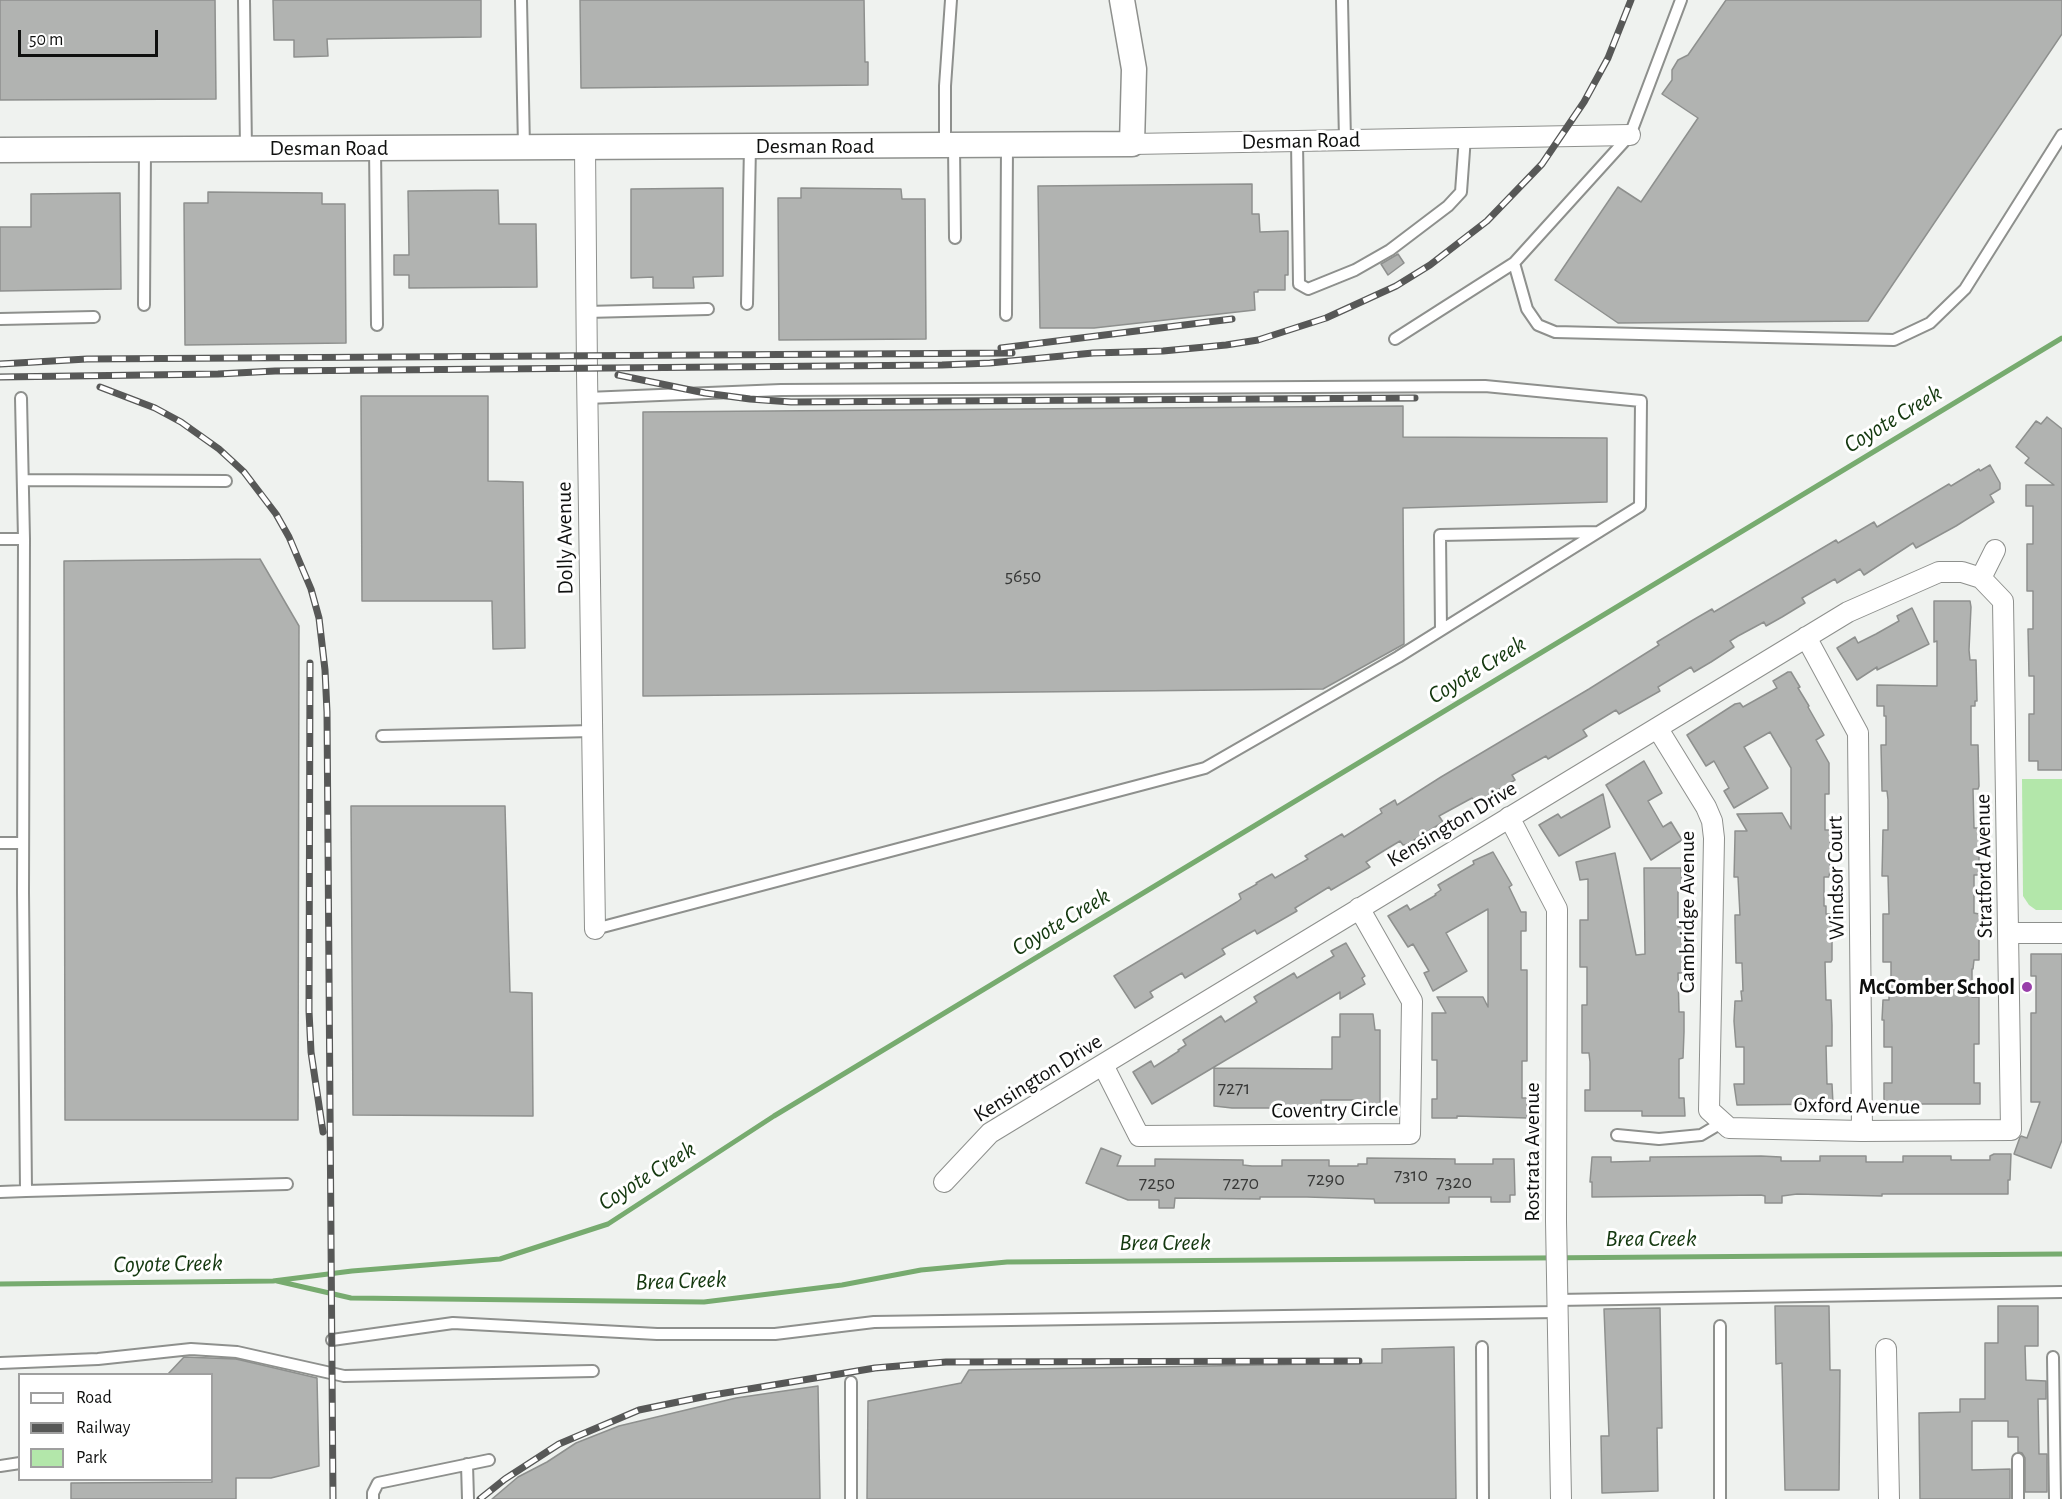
<!DOCTYPE html>
<html>
<head>
<meta charset="utf-8">
<style>
	body { margin:0 }
	#map { position:relative; width:2062px; height:1499px; overflow:hidden; background:#eff2ef; font-family:"Alegreya Sans",sans-serif }
	canvas { display:block }
	.legend { position:absolute; left:18px; top:1373px; width:195px; height:108px; box-sizing:border-box; background:#fff; border:2px solid #9f9f9f; margin:0; padding:8px 10px; list-style:none; font-size:18px; color:#0f100f }
	.legend li { display:flex; align-items:center; gap:12px; height:30px }
	.legend b { width:30px; border:2px solid #9f9f9f }
	.scale { position:absolute; left:18px; top:30px; width:140px; height:27px; box-sizing:border-box; border:3px solid #0f100f; border-top:0; padding-left:8px; font-size:18px; line-height:21px; white-space:nowrap; color:#0f100f; -webkit-text-stroke:4px #fff; paint-order:stroke }
</style>
</head>
<body>
<div id="map">
<canvas width="2062" height="1499"></canvas>
<ul class="legend">
<li><b style="height:8px;background:#fff"></b>Road</li>
<li><b style="height:8px;background:#575857"></b>Railway</li>
<li><b style="height:16px;background:#b3e7aa"></b>Park</li>
</ul>
<div class="scale">50 m</div>
</div>
<script>
const g = document.querySelector('canvas').getContext('2d');
g.lineJoin = 'round';
function fillPath(path, color) { g.fillStyle = color; g.fill(path, 'evenodd'); }
const poly = rows => new Path2D(rows.map(r => 'M' + r).join(''));
function stroke(path, color, width, dash) { g.strokeStyle = color; g.lineWidth = width; g.lineCap = dash ? 'butt' : 'round'; g.setLineDash(dash || []); g.stroke(path); }
function label(font, color, halo, rows, align = 'center') {
  g.font = font + ' "Alegreya Sans",sans-serif'; g.lineWidth = 6; g.setLineDash([]); g.textBaseline = 'middle'; g.strokeStyle = halo; g.fillStyle = color; for (const [text, x, y, turn = 0] of rows) {
    g.save(); g.translate(x, y); g.rotate((+turn || 0) * Math.PI / 180); g.textAlign = isNaN(turn) ? turn : align; if (halo) g.strokeText(text, 0, 0); g.fillText(text, 0, 0); g.restore();
  }
}
fillPath(poly([
	[2022,779,2062,779,2062,910,2036,910,2029,905,2023,896]
]), '#b3e7aa');
stroke(poly([
	[277,1281,351,1298,704,1302,842,1285,921,1270,1007,1262,2062,1254],
	[0,1284,273,1281,352,1271,500,1259,608,1224,774,1116,2062,338]
]), '#77ab6f', 5);
const building = poly([
	[0,0,215,0,216,99,0,100,0,0],
	[273,0,481,0,481,37,327,39,328,56,294,57,294,40,274,40,273,0],
	[580,0,864,0,865,62,868,62,868,85,581,88,580,0],
	[1726,0,2062,0,2062,34,1868,321,1618,323,1555,280,1618,187,1641,202,1698,118,1662,94,1672,80,1672,70,1678,60,1688,55,1726,0],
	[1252,184,1252,214,1259,214,1260,232,1288,231,1288,275,1285,275,1285,290,1258,290,1258,292,1254,292,1255,310,1094,328,1040,328,1038,186,1252,184],
	[723,188,723,276,693,277,694,288,653,288,653,277,631,278,631,189,723,188],
	[801,188,901,189,902,199,925,199,926,339,779,340,778,198,801,198,801,188],
	[498,190,499,224,536,224,537,287,409,288,409,275,394,275,394,255,409,255,408,191,498,190],
	[208,192,322,193,322,204,345,204,346,343,185,345,184,203,208,203,208,192],
	[120,193,121,289,0,291,0,227,31,227,31,194,120,193],
	[1398,254,1404,263,1388,275,1381,264,1398,254],
	[361,396,488,396,488,481,523,482,525,648,493,649,492,601,362,601,361,396],
	[1403,406,1403,437,1607,438,1607,502,1403,508,1404,644,1323,689,643,696,643,412,1403,406],
	[2047,417,2062,429,2062,770,2038,770,2038,761,2029,761,2029,714,2034,714,2034,676,2029,676,2028,629,2033,629,2033,591,2027,591,2027,544,2033,544,2033,506,2026,506,2026,485,2054,485,2025,463,2029,458,2016,447,2036,421,2041,424,2047,417],
	[1990,465,2000,483,2000,489,1990,495,1994,502,1956,526,1916,548,1913,543,1864,575,1860,569,1837,583,1835,579,1802,598,1805,603,1782,617,1766,626,1764,622,1738,636,1730,641,1734,647,1711,662,1694,672,1691,667,1658,687,1660,691,1619,714,1616,710,1583,730,1587,736,1548,759,1546,756,1512,775,1515,780,1481,800,1475,803,1472,798,1439,816,1443,822,1408,844,1403,845,1400,841,1385,850,1366,862,1370,867,1331,890,1329,887,1295,908,1297,911,1257,934,1255,930,1222,949,1225,954,1185,978,1182,973,1150,992,1153,997,1135,1008,1114,976,1237,902,1241,899,1239,894,1257,884,1256,883,1272,874,1275,878,1308,859,1305,856,1342,834,1344,837,1382,813,1380,809,1395,800,1397,805,1441,777,1589,689,1659,645,1657,642,1693,620,1712,609,1714,612,1836,540,1838,543,1874,522,1877,527,1949,484,1951,486,1979,469,1980,471,1990,465],
	[260,559,299,626,298,1120,65,1120,64,561,260,559],
	[1934,601,1970,601,1971,607,1969,650,1970,660,1976,660,1977,701,1975,701,1975,706,1971,706,1971,745,1978,745,1979,786,1978,789,1973,789,1974,828,1979,828,1979,871,1978,875,1974,875,1974,913,1979,914,1979,960,1974,960,1973,969,1972,969,1972,997,1979,997,1979,1044,1974,1044,1974,1083,1980,1083,1980,1104,1884,1104,1884,1083,1892,1083,1892,1047,1884,1047,1884,1020,1882,1020,1883,1000,1889,1000,1889,990,1891,990,1891,962,1883,962,1883,914,1889,914,1888,876,1882,876,1883,830,1888,830,1888,800,1887,791,1882,791,1881,745,1886,745,1886,716,1884,716,1884,706,1877,706,1877,685,1937,686,1937,641,1934,642,1934,601],
	[1912,608,1929,644,1877,670,1877,667,1857,680,1837,648,1855,637,1858,643,1876,634,1899,621,1897,616,1912,608],
	[1788,672,1791,672,1800,687,1798,688,1809,706,1808,707,1824,735,1816,740,1829,763,1829,794,1825,794,1825,830,1830,830,1830,870,1829,877,1824,877,1824,906,1826,906,1826,914,1832,914,1832,960,1831,962,1825,962,1826,1000,1831,1000,1832,1025,1832,1046,1826,1046,1827,1084,1832,1084,1833,1104,1737,1105,1734,1084,1744,1084,1744,1047,1736,1047,1734,1021,1735,1001,1742,1001,1741,991,1743,991,1742,963,1736,963,1735,920,1735,915,1740,915,1738,877,1734,877,1735,836,1735,831,1747,831,1737,814,1782,813,1791,829,1791,768,1770,732,1744,747,1768,788,1734,808,1724,791,1729,788,1714,761,1706,766,1687,735,1735,704,1740,703,1743,707,1777,688,1773,681,1788,672],
	[1644,761,1662,793,1648,801,1663,827,1671,822,1682,840,1651,860,1606,785,1644,761],
	[1603,794,1610,827,1559,856,1539,825,1558,814,1561,818,1603,794],
	[351,806,505,806,510,992,532,993,533,1116,353,1115,351,806],
	[1493,852,1512,885,1509,887,1521,912,1526,912,1526,931,1521,931,1521,970,1527,970,1527,1061,1522,1061,1522,1098,1527,1098,1527,1118,1457,1116,1457,1118,1432,1118,1432,1099,1437,1099,1437,1060,1432,1060,1432,1013,1446,1013,1437,997,1483,997,1488,1007,1488,909,1446,933,1467,971,1433,991,1424,973,1429,971,1413,944,1408,947,1388,916,1407,905,1410,910,1436,895,1435,894,1441,890,1438,885,1474,864,1473,861,1493,852],
	[1615,853,1636,955,1645,954,1644,868,1681,868,1682,890,1678,890,1678,927,1684,927,1684,973,1678,973,1679,1012,1684,1012,1684,1032,1683,1058,1679,1059,1679,1098,1684,1098,1685,1116,1642,1116,1642,1111,1585,1111,1585,1090,1590,1090,1590,1062,1589,1053,1582,1053,1582,1005,1587,1005,1587,967,1580,967,1580,920,1588,920,1588,879,1580,880,1576,862,1615,853],
	[1346,943,1365,976,1362,978,1365,984,1340,999,1340,992,1152,1104,1133,1072,1151,1061,1154,1067,1179,1051,1178,1050,1186,1045,1183,1040,1221,1016,1225,1022,1257,1002,1254,997,1294,973,1297,978,1334,956,1331,951,1346,943],
	[2031,954,2062,954,2062,1140,2051,1168,2014,1154,2020,1137,2021,1136,2027,1138,2040,1102,2031,1102,2031,1013,2036,1013,2036,976,2031,976,2031,954],
	[1340,1014,1373,1014,1375,1030,1380,1030,1380,1104,1361,1104,1361,1100,1321,1100,1321,1108,1232,1108,1214,1106,1214,1068,1332,1069,1332,1037,1340,1037,1340,1014],
	[1101,1148,1121,1156,1117,1166,1155,1166,1155,1159,1243,1160,1243,1165,1252,1166,1282,1166,1282,1160,1329,1160,1329,1166,1358,1166,1358,1164,1367,1164,1367,1158,1455,1159,1455,1164,1493,1164,1493,1159,1514,1159,1515,1195,1510,1195,1510,1202,1491,1202,1491,1197,1449,1197,1449,1203,1375,1203,1374,1199,1307,1197,1260,1197,1260,1199,1175,1198,1174,1208,1159,1208,1159,1200,1128,1200,1086,1183,1101,1148],
	[1994,1154,2011,1154,2010,1180,2008,1180,2008,1194,1882,1194,1882,1196,1797,1194,1782,1196,1782,1203,1765,1203,1765,1196,1761,1195,1592,1197,1592,1182,1590,1182,1592,1157,1611,1157,1611,1162,1650,1161,1650,1157,1655,1157,1761,1156,1781,1157,1781,1161,1820,1161,1820,1156,1866,1156,1866,1162,1903,1162,1903,1156,1951,1156,1951,1160,1990,1160,1990,1156,1994,1154],
	[1775,1306,1829,1306,1830,1370,1840,1370,1839,1490,1785,1490,1782,1363,1776,1364,1775,1306],
	[1998,1306,2038,1306,2038,1346,2025,1346,2026,1380,2046,1381,2046,1399,2038,1399,2039,1454,2047,1454,2047,1492,2025,1492,2025,1458,2022,1453,2018,1452,2018,1437,2008,1437,2008,1421,1972,1421,1972,1470,2010,1469,2010,1499,1920,1499,1919,1413,1960,1412,1960,1399,1985,1399,1985,1343,1998,1343,1998,1306],
	[1660,1308,1662,1428,1657,1428,1658,1491,1602,1493,1601,1436,1609,1436,1604,1309,1660,1308],
	[1454,1347,1456,1499,867,1499,868,1401,961,1383,969,1370,1382,1363,1382,1349,1454,1347],
	[184,1357,236,1359,317,1378,319,1466,271,1478,236,1478,236,1499,71,1499,71,1483,212,1482,212,1374,168,1374,184,1357],
	[818,1386,820,1499,492,1499,518,1477,547,1462,576,1443,619,1426,736,1398,818,1386]
]);
fillPath(building, '#b1b3b1');
stroke(building, '#8e908e', 1.5);
const service = poly([
	[244,0,246,149],
	[521,0,524,147],
	[1342,0,1345,140],
	[1297,141,1299,284,1308,289,1355,270,1390,250,1448,206,1461,192,1465,137],
	[945,145,945,86,951,0],
	[954,145,955,238],
	[375,148,377,325],
	[1514,263,1630,135,1681,0],
	[747,304,750,146],
	[144,305,145,149],
	[586,312,708,309],
	[1006,315,1007,145],
	[0,319,94,317],
	[1395,339,1514,263,1527,309,1538,325,1555,332,1894,340,1930,323,1965,289,2062,135],
	[21,398,24,539],
	[587,398,781,390,1485,386,1641,401,1640,506,1398,657,1205,768,595,929],
	[23,480,226,481],
	[0,539,24,539,23,892,26,1191,0,1192],
	[1441,630,1440,535,1597,532],
	[382,736,592,731],
	[0,843,23,843],
	[1617,1135,1659,1139,1701,1135,1723,1122],
	[26,1191,287,1184],
	[1556,1300,2062,1292],
	[1720,1326,1720,1499],
	[332,1340,453,1323,657,1334,775,1334,874,1322,1557,1312],
	[1482,1347,1483,1499],
	[2053,1357,2055,1499],
	[0,1363,98,1359,191,1349,237,1352,344,1376,593,1371],
	[851,1382,851,1499],
	[2018,1459,2018,1499],
	[467,1464,468,1499],
	[0,1466,20,1463],
	[373,1499,373,1493,378,1483,489,1460]
]);
const minor = poly([
	[1132,144,1630,135],
	[585,147,587,372,595,929],
	[1981,578,1995,550],
	[1806,637,1858,733,1862,1131],
	[1509,817,1557,909,1556,1221,1561,1499],
	[2009,933,2062,933],
	[1103,1065,1139,1136,1410,1134,1412,1001,1359,908],
	[944,1182,990,1133,1848,612,1939,572,1962,572,1981,578,2003,601,2011,1130,1862,1131,1729,1128,1709,1110,1714,838,1712,821,1706,807,1658,729],
	[1886,1349,1889,1499]
]);
const tertiary = poly([
	[0,150,1132,144,1134,69,1122,0]
]);
stroke(service, '#8e908d', 14);
stroke(minor, '#8e908d', 22);
stroke(tertiary, '#8e908d', 27);
stroke(service, '#fff', 10);
stroke(minor, '#fff', 20);
stroke(tertiary, '#fff', 24);
const rail = poly([
	[1001,348,1232,319],
	[0,364,87,359,1012,353],
	[618,375,705,393,750,399,791,402,1415,398],
	[0,377,218,374,275,371,942,365,990,363,1093,353,1163,351,1226,345,1258,340,1326,318,1396,286,1430,265,1487,221,1542,164,1584,102,1608,58,1631,0],
	[100,387,155,408,181,422,219,449,244,472,276,514,289,537,311,589,319,618,325,670,327,712,333,1499],
	[310,663,309,1011,311,1052,323,1132],
	[480,1499,505,1479,559,1444,639,1410,707,1396,875,1368,946,1362,1359,1361]
]);
stroke(rail, '#575857', 7);
stroke(rail, '#fff', 4.5, [14]);
for (const [x, y, r, color] of [
	[2027,987,6,"#993faa"]
]) { const dot = new Path2D(); dot.arc(x, y, r, 0, 2 * Math.PI); g.fillStyle = color; g.fill(dot); stroke(dot, '#fff', 2); }
label('20px', '#383938', null, [
	["5650",1023,576],
	["7271",1234,1088],
	["7310",1411,1175],
	["7290",1326,1179],
	["7320",1454,1182],
	["7250",1157,1183],
	["7270",1241,1183]
]);
label('22px', '#0f100f', '#fff', [
	["Desman Road",1301,141,-1],
	["Desman Road",815,146],
	["Desman Road",329,148],
	["Dolly Avenue",565,538,-91],
	["Kensington Drive",1452,824,-31],
	["Stratford Avenue",1984,866,-91],
	["Windsor Court",1836,878,-91],
	["Cambridge Avenue",1687,912,-90],
	["Kensington Drive",1038,1078,-32],
	["Oxford Avenue",1857,1106,1],
	["Coventry Circle",1335,1110,-1],
	["Rostrata Avenue",1532,1152,-90]
]);
label('bold 22px', '#0f100f', '#fff', [
	["McComber School",2015,987]
], 'right');
label('italic 24px', '#14380f', '#fff', [
	["Coyote Creek",1893,419,-31],
	["Coyote Creek",1477,670,-31],
	["Coyote Creek",1061,922,-31],
	["Coyote Creek",647,1176,-32],
	["Brea Creek",1651,1239],
	["Brea Creek",1165,1243],
	["Coyote Creek",168,1264,-1],
	["Brea Creek",681,1281,-2]
]);
</script>
</body>
</html>
